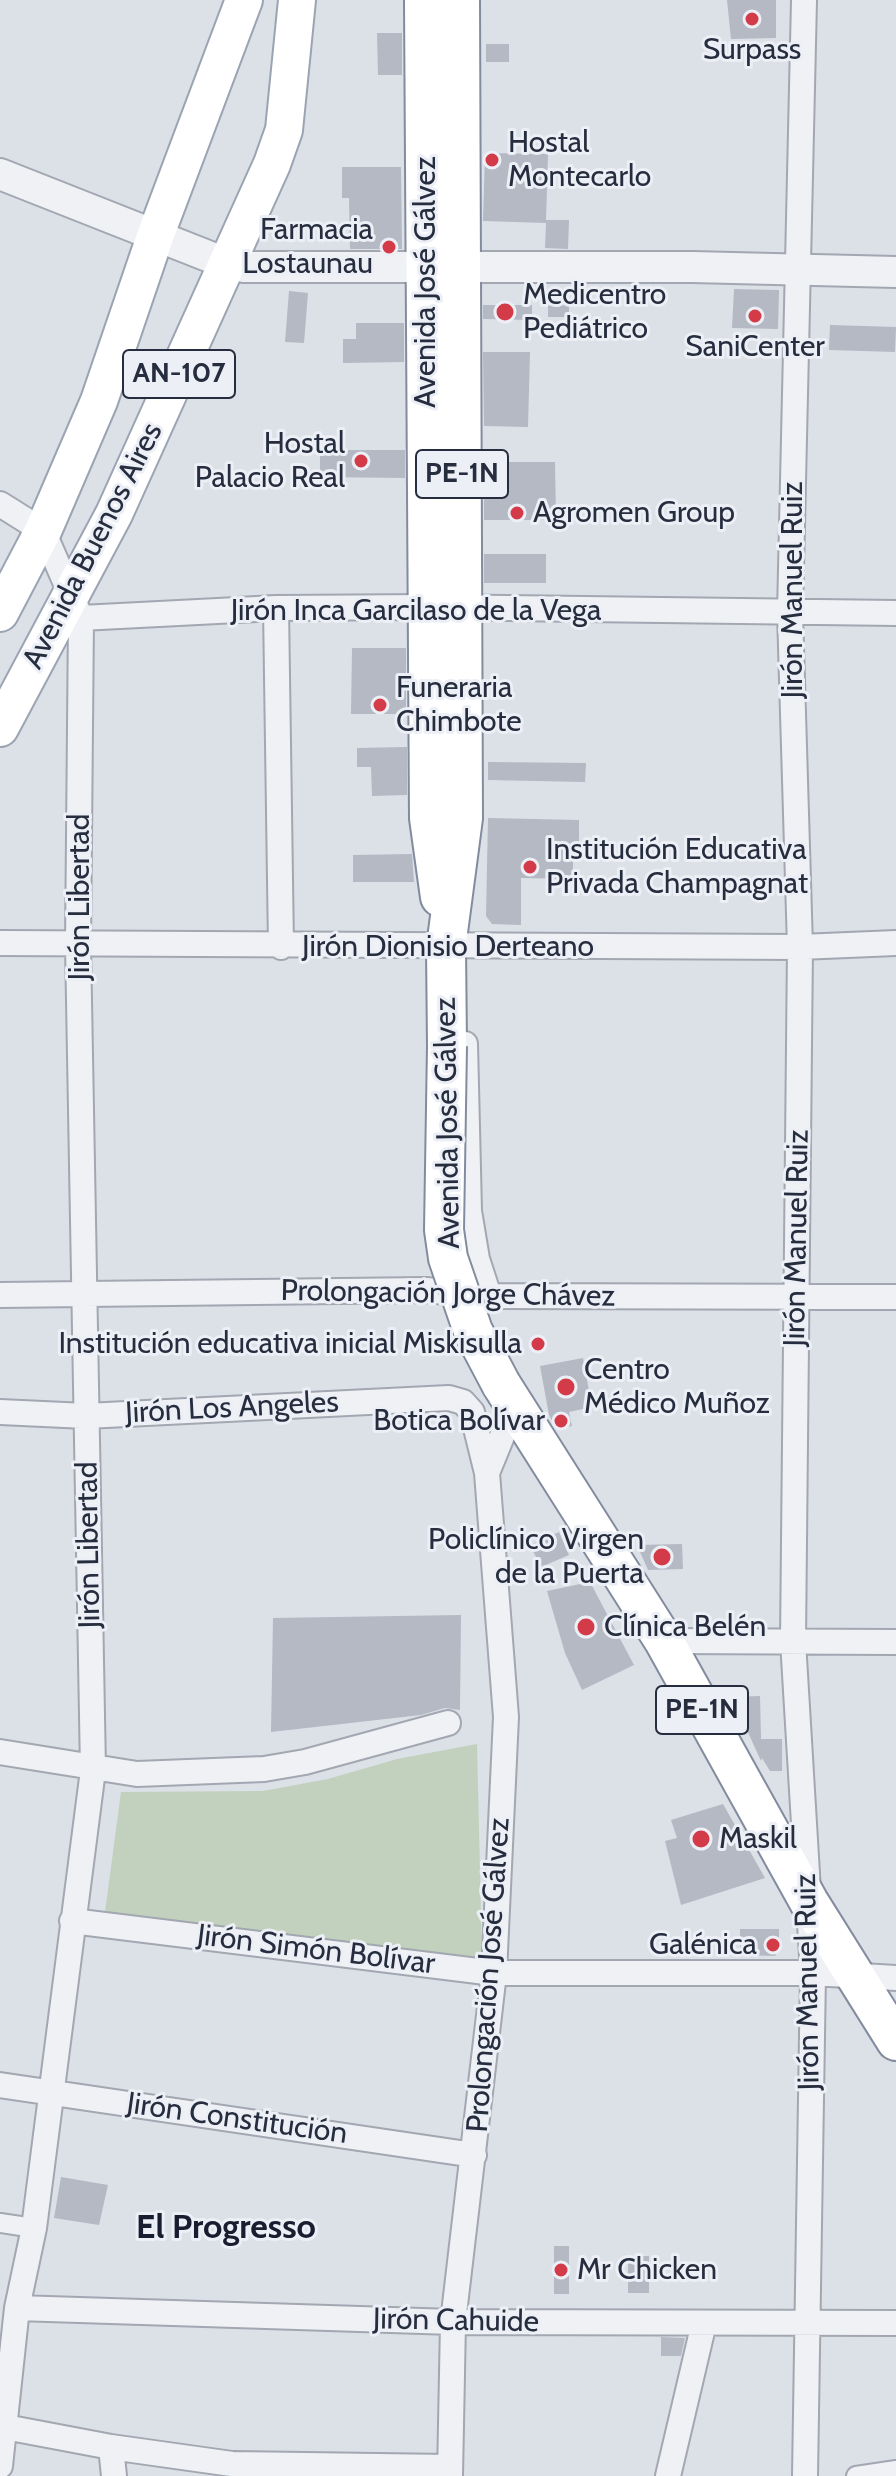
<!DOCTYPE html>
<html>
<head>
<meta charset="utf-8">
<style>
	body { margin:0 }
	canvas { display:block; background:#dce0e7 }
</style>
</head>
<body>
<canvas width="896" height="2476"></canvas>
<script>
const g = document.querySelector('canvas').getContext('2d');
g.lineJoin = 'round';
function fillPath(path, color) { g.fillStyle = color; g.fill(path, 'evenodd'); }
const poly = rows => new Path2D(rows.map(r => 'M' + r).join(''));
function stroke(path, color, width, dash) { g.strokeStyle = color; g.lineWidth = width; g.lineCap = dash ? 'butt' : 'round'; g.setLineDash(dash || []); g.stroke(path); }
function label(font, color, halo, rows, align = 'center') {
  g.font = font + ' Cabin,sans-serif'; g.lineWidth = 6; g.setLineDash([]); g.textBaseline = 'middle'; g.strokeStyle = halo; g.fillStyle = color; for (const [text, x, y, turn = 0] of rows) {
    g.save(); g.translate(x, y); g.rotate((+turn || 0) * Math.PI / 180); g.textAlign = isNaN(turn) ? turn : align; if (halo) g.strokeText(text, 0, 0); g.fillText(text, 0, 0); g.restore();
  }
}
fillPath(poly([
	[477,1744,482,1958,105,1912,121,1792,263,1791,328,1779,397,1759]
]), '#c1d1bd');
fillPath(poly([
	[727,0,776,0,776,38,731,39],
	[377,33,402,33,402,75,378,75],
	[486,44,509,44,509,62,486,62],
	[485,153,548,154,546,220,569,220,568,249,545,248,546,223,483,221],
	[342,167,401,167,402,249,350,249,349,198,342,198],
	[734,289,779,290,778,329,732,328],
	[548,290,569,290,569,317,548,317],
	[289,291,308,293,304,343,285,342],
	[483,305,532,305,532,320,483,319],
	[356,323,404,323,404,362,343,363,343,339,356,339],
	[830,325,896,327,895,352,829,350],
	[483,352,530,352,528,427,484,426],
	[320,450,405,450,405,478,320,477],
	[484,462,555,462,556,520,484,520],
	[484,554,546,554,546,583,484,583],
	[352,648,406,648,406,714,351,714],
	[407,747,407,795,372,796,371,767,357,767,357,748],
	[488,762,586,763,585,782,488,780],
	[488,818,579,820,579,857,573,857,573,879,521,878,521,925,492,924,486,916],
	[412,854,414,882,353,882,353,855],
	[583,1358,592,1407,569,1412,572,1426,556,1429,549,1415,540,1366],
	[559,1532,569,1555,541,1567,530,1545],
	[682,1544,683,1569,648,1570,637,1545],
	[590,1582,634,1665,582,1690,565,1653,547,1591],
	[461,1615,460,1710,445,1708,421,1715,271,1732,273,1618],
	[760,1696,761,1739,782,1739,782,1771,770,1771,762,1758,761,1761,732,1697],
	[723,1804,765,1878,681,1905,665,1841,677,1838,671,1820],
	[740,1929,779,1929,779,1950,775,1956,744,1955,740,1950],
	[61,2177,108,2185,99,2225,54,2218],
	[554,2246,569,2246,569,2294,554,2294],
	[628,2256,649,2256,649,2293,628,2293],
	[661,2337,685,2338,681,2356,661,2356]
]), '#b4b9c4');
const pedestrian = poly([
	[0,2223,34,2228],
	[856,2476,896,2470]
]);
const minor = poly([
	[804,0,790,613,800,947,793,1641,813,1973,805,2476],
	[0,504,43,531,81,618,78,945,93,1770,34,2228,17,2308,0,2466],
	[276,608,281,947],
	[81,618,276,608,428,607,896,613],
	[0,943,800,947,896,943],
	[465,1044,469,1211,477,1259,489,1296],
	[0,1295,426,1290,489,1296,896,1297],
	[0,1412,86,1416,449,1398,463,1402,472,1412,487,1473,506,1717,494,1973,453,2322,450,2476],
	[487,1473,514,1407],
	[664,1641,896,1642],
	[0,1752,137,1774,264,1769,305,1762,448,1723],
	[72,1921,494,1973,813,1973,896,1978],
	[0,2085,474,2155],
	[17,2308,453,2322,896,2323],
	[0,2426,111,2447,232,2464,450,2467],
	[111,2447,114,2476],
	[668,2476,704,2323]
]);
const tertiary = poly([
	[0,174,228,264,244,267,692,267,896,272]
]);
const primary = poly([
	[0,613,43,531,99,401,156,234,244,0],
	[0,728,114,514,272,164,284,130,297,0]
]);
const trunk = poly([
	[424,0,429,818,440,897],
	[447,1046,446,947,463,818,460,0],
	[501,1384,664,1641,809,1902,896,2041]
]);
stroke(pedestrian, '#a2a7b1', 22);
stroke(minor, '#a2a7b1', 28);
stroke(tertiary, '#a2a7b1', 34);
stroke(primary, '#9ba4b3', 40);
stroke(trunk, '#838c9e', 42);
stroke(pedestrian, '#eff1f5', 18);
stroke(minor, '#eff1f5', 24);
stroke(tertiary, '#eff1f5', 30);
stroke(primary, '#fff', 36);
stroke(trunk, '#fff', 38);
const trunkBridge = poly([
	[447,1046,444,1230,448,1258,473,1331,501,1384]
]);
stroke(trunkBridge, '#838c9e', 42, []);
stroke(trunkBridge, '#fff', 38);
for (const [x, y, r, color] of [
	[752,19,8,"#d33b49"],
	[492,160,8,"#d33b49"],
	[389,247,8,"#d33b49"],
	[505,312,10,"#d33b49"],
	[755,316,8,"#d33b49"],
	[361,461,8,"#d33b49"],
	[517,513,8,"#d33b49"],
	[380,705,8,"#d33b49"],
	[530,867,8,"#d33b49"],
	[538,1344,8,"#d33b49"],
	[566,1387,10,"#d33b49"],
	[561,1421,8,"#d33b49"],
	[662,1557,10,"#d33b49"],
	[586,1627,10,"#d33b49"],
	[701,1839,10,"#d33b49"],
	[773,1945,8,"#d33b49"],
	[561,2270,8,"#d33b49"]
]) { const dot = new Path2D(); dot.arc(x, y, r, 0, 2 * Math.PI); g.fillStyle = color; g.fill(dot); stroke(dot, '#eceff5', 3); }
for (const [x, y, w] of [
	[179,374,112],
	[462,474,92],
	[702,1710,92]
]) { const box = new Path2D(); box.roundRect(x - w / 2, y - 24, w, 48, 6); g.fillStyle = '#eceff5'; g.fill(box); stroke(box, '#262d3e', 2); }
label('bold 28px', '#262d3e', null, [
	["AN-107",179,374],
	["PE-1N",462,474],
	["PE-1N",702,1710]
]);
label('30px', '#262d3e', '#eceff5', [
	["Surpass",752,50,"center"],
	["Hostal",508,143],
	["Montecarlo",508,177],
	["Farmacia",373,230,"right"],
	["Lostaunau",373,264,"right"],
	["Medicentro",523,295],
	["Pediátrico",523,329],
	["SaniCenter",755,347,"center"],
	["Hostal",345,444,"right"],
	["Palacio Real",345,478,"right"],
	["Agromen Group",533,513],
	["Funeraria",396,688],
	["Chimbote",396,722],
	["Institución Educativa",546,850],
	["Privada Champagnat",546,884],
	["Institución educativa inicial Miskisulla",522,1344,"right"],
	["Centro",584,1370],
	["Médico Muñoz",584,1404],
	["Botica Bolívar",545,1421,"right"],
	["Policlínico Virgen",644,1540,"right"],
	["de la Puerta",644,1574,"right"],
	["Clínica Belén",604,1627],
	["Maskil",719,1839],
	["Galénica",757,1945,"right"],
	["Mr Chicken",577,2270]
], 'left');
label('30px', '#262d3e', '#eceff5', [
	["Avenida José Gálvez",426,282,-90],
	["Avenida Buenos Aires",93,546,-63],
	["Jirón Manuel Ruiz",793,590,-90],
	["Jirón Inca Garcilaso de la Vega",416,611],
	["Jirón Libertad",80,897,-90],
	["Jirón Dionisio Derteano",448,947],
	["Avenida José Gálvez",448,1123,-91],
	["Jirón Manuel Ruiz",797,1238,-89],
	["Prolongación Jorge Chávez",448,1294,1],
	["Jirón Los Angeles",232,1408,-3],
	["Jirón Libertad",89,1545,-91],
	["Jirón Simón Bolívar",316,1950,7],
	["Prolongación José Gálvez",489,1975,-86],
	["Jirón Manuel Ruiz",808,1982,-91],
	["Jirón Constitución",237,2119,8],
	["Jirón Cahuide",456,2321,1]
]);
label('bold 34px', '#181e2f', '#eceff5', [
	["El Progresso",226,2228]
]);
</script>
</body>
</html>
